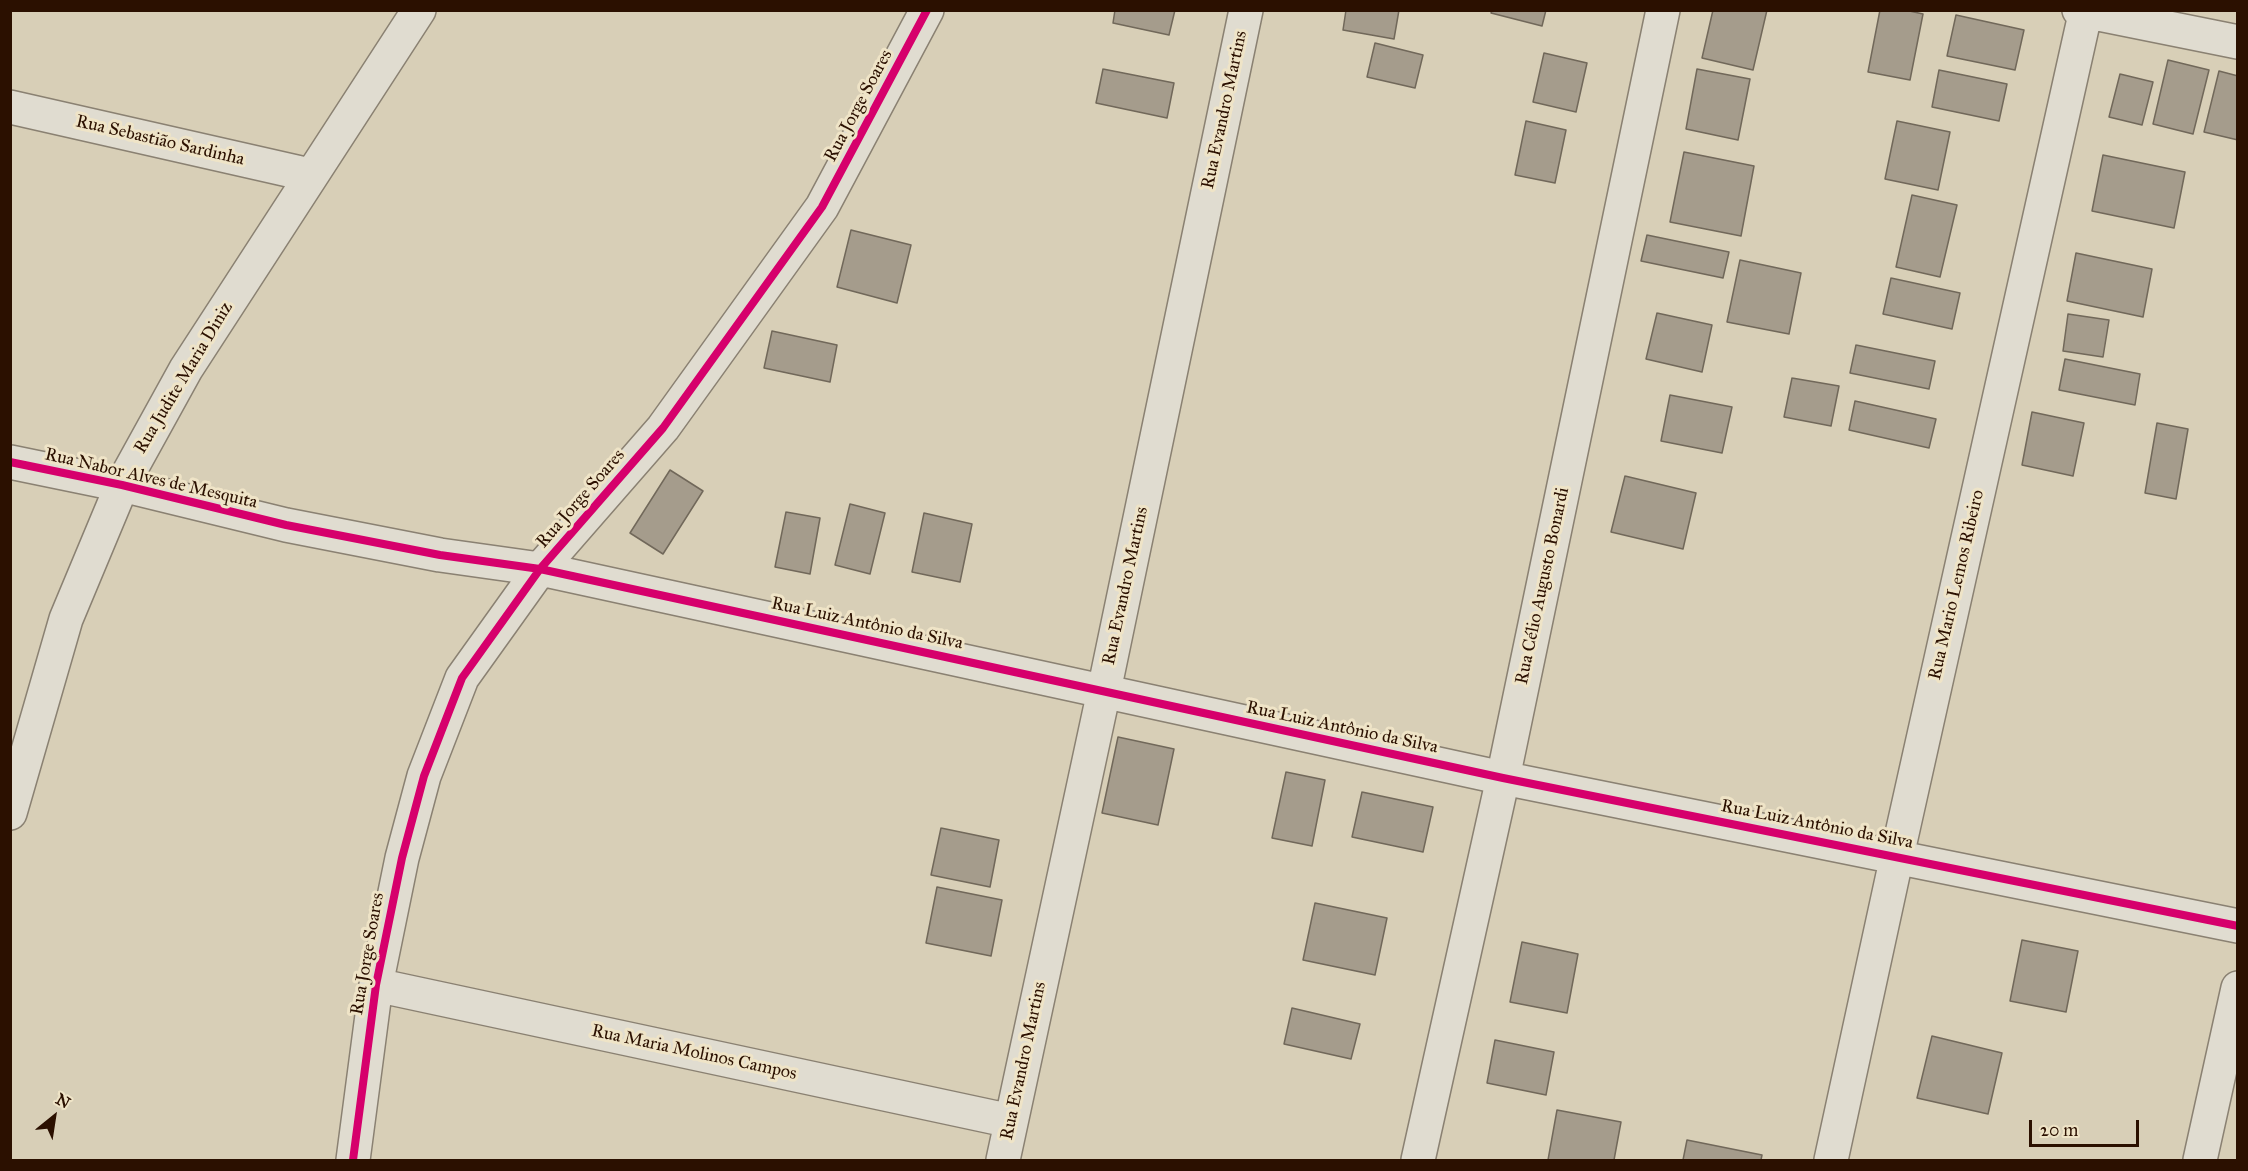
<!DOCTYPE html>
<html>
<head>
<meta charset="utf-8">
<style>
	body { margin:0 }
	#map { position:relative; width:2248px; height:1171px; overflow:hidden; background:#d8cfb7; font-family:"IM FELL Great Primer",serif }
	canvas { display:block }
	.frame { position:absolute; inset:0; border:12px solid #2b1000; pointer-events:none }
	.north { position:absolute; left:24px; top:1087px; width:60px; height:60px; -webkit-text-stroke:4px #efe4c7; paint-order:stroke; rotate:30deg; font-size:16px; font-weight:700; line-height:24px; text-align:center; color:#2b1000 }
	.north::after { content:''; display:block; margin:auto; width:21px; height:27px; background:#2b1000; clip-path:polygon(50% 0,100% 100%,50% 72%,0 100%) }
	.scale { position:absolute; left:2029px; top:1120px; width:110px; height:27px; box-sizing:border-box; border:3px solid #2b1000; border-top:0; padding-left:8px; font-size:18px; line-height:21px; white-space:nowrap; color:#2b1000; -webkit-text-stroke:4px #efe4c7; paint-order:stroke }
</style>
</head>
<body>
<div id="map">
<canvas width="2248" height="1171"></canvas>
<div class="frame"></div>
<div class="north">N</div>
<div class="scale">20 m</div>
</div>
<script>
const g = document.querySelector('canvas').getContext('2d');
g.lineJoin = 'round';
function fillPath(path, color) { g.fillStyle = color; g.fill(path, 'evenodd'); }
const poly = rows => new Path2D(rows.map(r => 'M' + r).join(''));
function stroke(path, color, width, dash) { g.strokeStyle = color; g.lineWidth = width; g.lineCap = dash ? 'butt' : 'round'; g.setLineDash(dash || []); g.stroke(path); }
function label(font, color, halo, rows, align = 'center') {
  g.font = font + ' "IM FELL Great Primer",serif'; g.lineWidth = 6; g.setLineDash([]); g.textBaseline = 'middle'; g.strokeStyle = halo; g.fillStyle = color; for (const [text, x, y, turn = 0] of rows) {
    g.save(); g.translate(x, y); g.rotate((+turn || 0) * Math.PI / 180); g.textAlign = isNaN(turn) ? turn : align; if (halo) g.strokeText(text, 0, 0); g.fillText(text, 0, 0); g.restore();
  }
}
const building = poly([
	[1115,10,1175,10,1169,35,1113,23,1115,10],
	[1346,10,1399,10,1394,39,1343,30,1346,10],
	[1492,10,1546,10,1542,26,1491,13,1492,10],
	[1713,10,1767,10,1753,70,1702,58,1713,10],
	[1880,10,1905,10,1923,14,1910,80,1868,72,1880,10],
	[1956,15,2024,30,2015,70,1947,56,1956,15],
	[1375,43,1423,55,1415,88,1367,77,1375,43],
	[1544,53,1587,63,1576,112,1533,102,1544,53],
	[2168,60,2209,70,2193,134,2153,124,2168,60],
	[1103,69,1174,83,1167,118,1096,103,1103,69],
	[1697,69,1750,79,1738,140,1686,129,1697,69],
	[1939,70,2007,84,1999,121,1932,107,1939,70],
	[2219,71,2238,76,2238,140,2204,132,2219,71],
	[2120,74,2153,82,2142,125,2109,117,2120,74],
	[1526,121,1566,130,1555,183,1515,175,1526,121],
	[1897,121,1950,132,1938,190,1885,179,1897,121],
	[1684,152,1754,166,1741,236,1670,222,1684,152],
	[2103,155,2185,172,2174,228,2092,211,2103,155],
	[1912,195,1957,205,1940,277,1896,267,1912,195],
	[851,230,911,245,897,303,837,287,851,230],
	[1647,235,1729,252,1723,278,1641,261,1647,235],
	[2076,253,2152,269,2143,317,2067,301,2076,253],
	[1740,260,1801,273,1789,334,1727,322,1740,260],
	[1891,278,1960,293,1952,329,1883,314,1891,278],
	[1657,313,1712,325,1702,372,1646,359,1657,313],
	[2068,314,2109,320,2103,357,2063,351,2068,314],
	[772,331,837,345,830,382,764,368,772,331],
	[1856,345,1935,361,1929,389,1850,373,1856,345],
	[2065,359,2140,374,2135,405,2059,390,2065,359],
	[1792,378,1839,386,1831,426,1784,417,1792,378],
	[1670,395,1732,407,1722,453,1661,441,1670,395],
	[1855,401,1936,419,1929,448,1849,430,1855,401],
	[2032,412,2084,423,2073,476,2022,465,2032,412],
	[2157,423,2188,429,2176,499,2145,493,2157,423],
	[670,470,703,491,663,554,630,533,670,470],
	[1625,476,1696,493,1683,549,1611,532,1625,476],
	[850,504,885,513,870,574,835,565,850,504],
	[786,512,820,518,810,574,775,567,786,512],
	[924,513,972,524,960,582,912,572,924,513],
	[1118,737,1174,749,1158,825,1102,813,1118,737],
	[1286,772,1325,780,1312,846,1272,838,1286,772],
	[1362,792,1433,807,1423,852,1352,837,1362,792],
	[941,828,999,840,990,887,931,875,941,828],
	[937,887,1002,900,991,956,926,943,937,887],
	[1315,903,1387,918,1375,975,1303,960,1315,903],
	[2022,940,2078,951,2066,1012,2010,1001,2022,940],
	[1522,942,1578,954,1567,1013,1510,1002,1522,942],
	[1292,1008,1360,1024,1351,1059,1284,1044,1292,1008],
	[1932,1036,2002,1053,1988,1114,1917,1098,1932,1036],
	[1495,1040,1554,1052,1546,1095,1487,1083,1495,1040],
	[1557,1110,1621,1122,1614,1160,1548,1160,1557,1110],
	[1687,1140,1762,1155,1761,1160,1683,1160,1687,1140]
]);
fillPath(building, '#a59c8c');
stroke(building, '#71685a', 1.5);
const minor = poly([
	[2079,10,2238,42],
	[10,107,310,175],
	[10,462,122,485,286,525,440,555,540,569,1503,778,2238,926],
	[10,813,66,619,122,485,186,369,419,10],
	[376,985,1011,1121],
	[353,1160,376,985,402,858,424,776,462,678,540,569,663,428,822,207,927,10],
	[1003,1160,1104,691,1246,10],
	[1418,1160,1503,778,1663,10],
	[1831,1160,1897,856,2086,10],
	[2200,1160,2238,988]
]);
stroke(minor, '#8a8172', 36);
stroke(minor, '#e0dcd0', 33);
stroke(poly([
	[10,462,122,485,286,525,440,555,540,569,1503,778,2238,926],
	[353,1160,376,985,402,858,424,776,462,678,540,569,663,428,822,207,927,10]
]), '#d6006c', 8);
label('18px', '#2b1000', '#efe4c7', [
	["Rua Jorge Soares",859,106,-62],
	["Rua Evandro Martins",1225,110,-78],
	["Rua Sebastião Sardinha",160,141,13],
	["Rua Judite Maria Diniz",184,378,-59],
	["Rua Nabor Alves de Mesquita",151,479,13],
	["Rua Jorge Soares",581,499,-49],
	["Rua Mario Lemos Ribeiro",1957,585,-77],
	["Rua Evandro Martins",1126,586,-78],
	["Rua Célio Augusto Bonardi",1543,586,-78],
	["Rua Luiz Antônio da Silva",867,624,12],
	["Rua Luiz Antônio da Silva",1342,728,12],
	["Rua Luiz Antônio da Silva",1817,825,11],
	["Rua Jorge Soares",368,954,-80],
	["Rua Maria Molinos Campos",694,1053,12],
	["Rua Evandro Martins",1024,1061,-78]
]);
</script>
</body>
</html>
